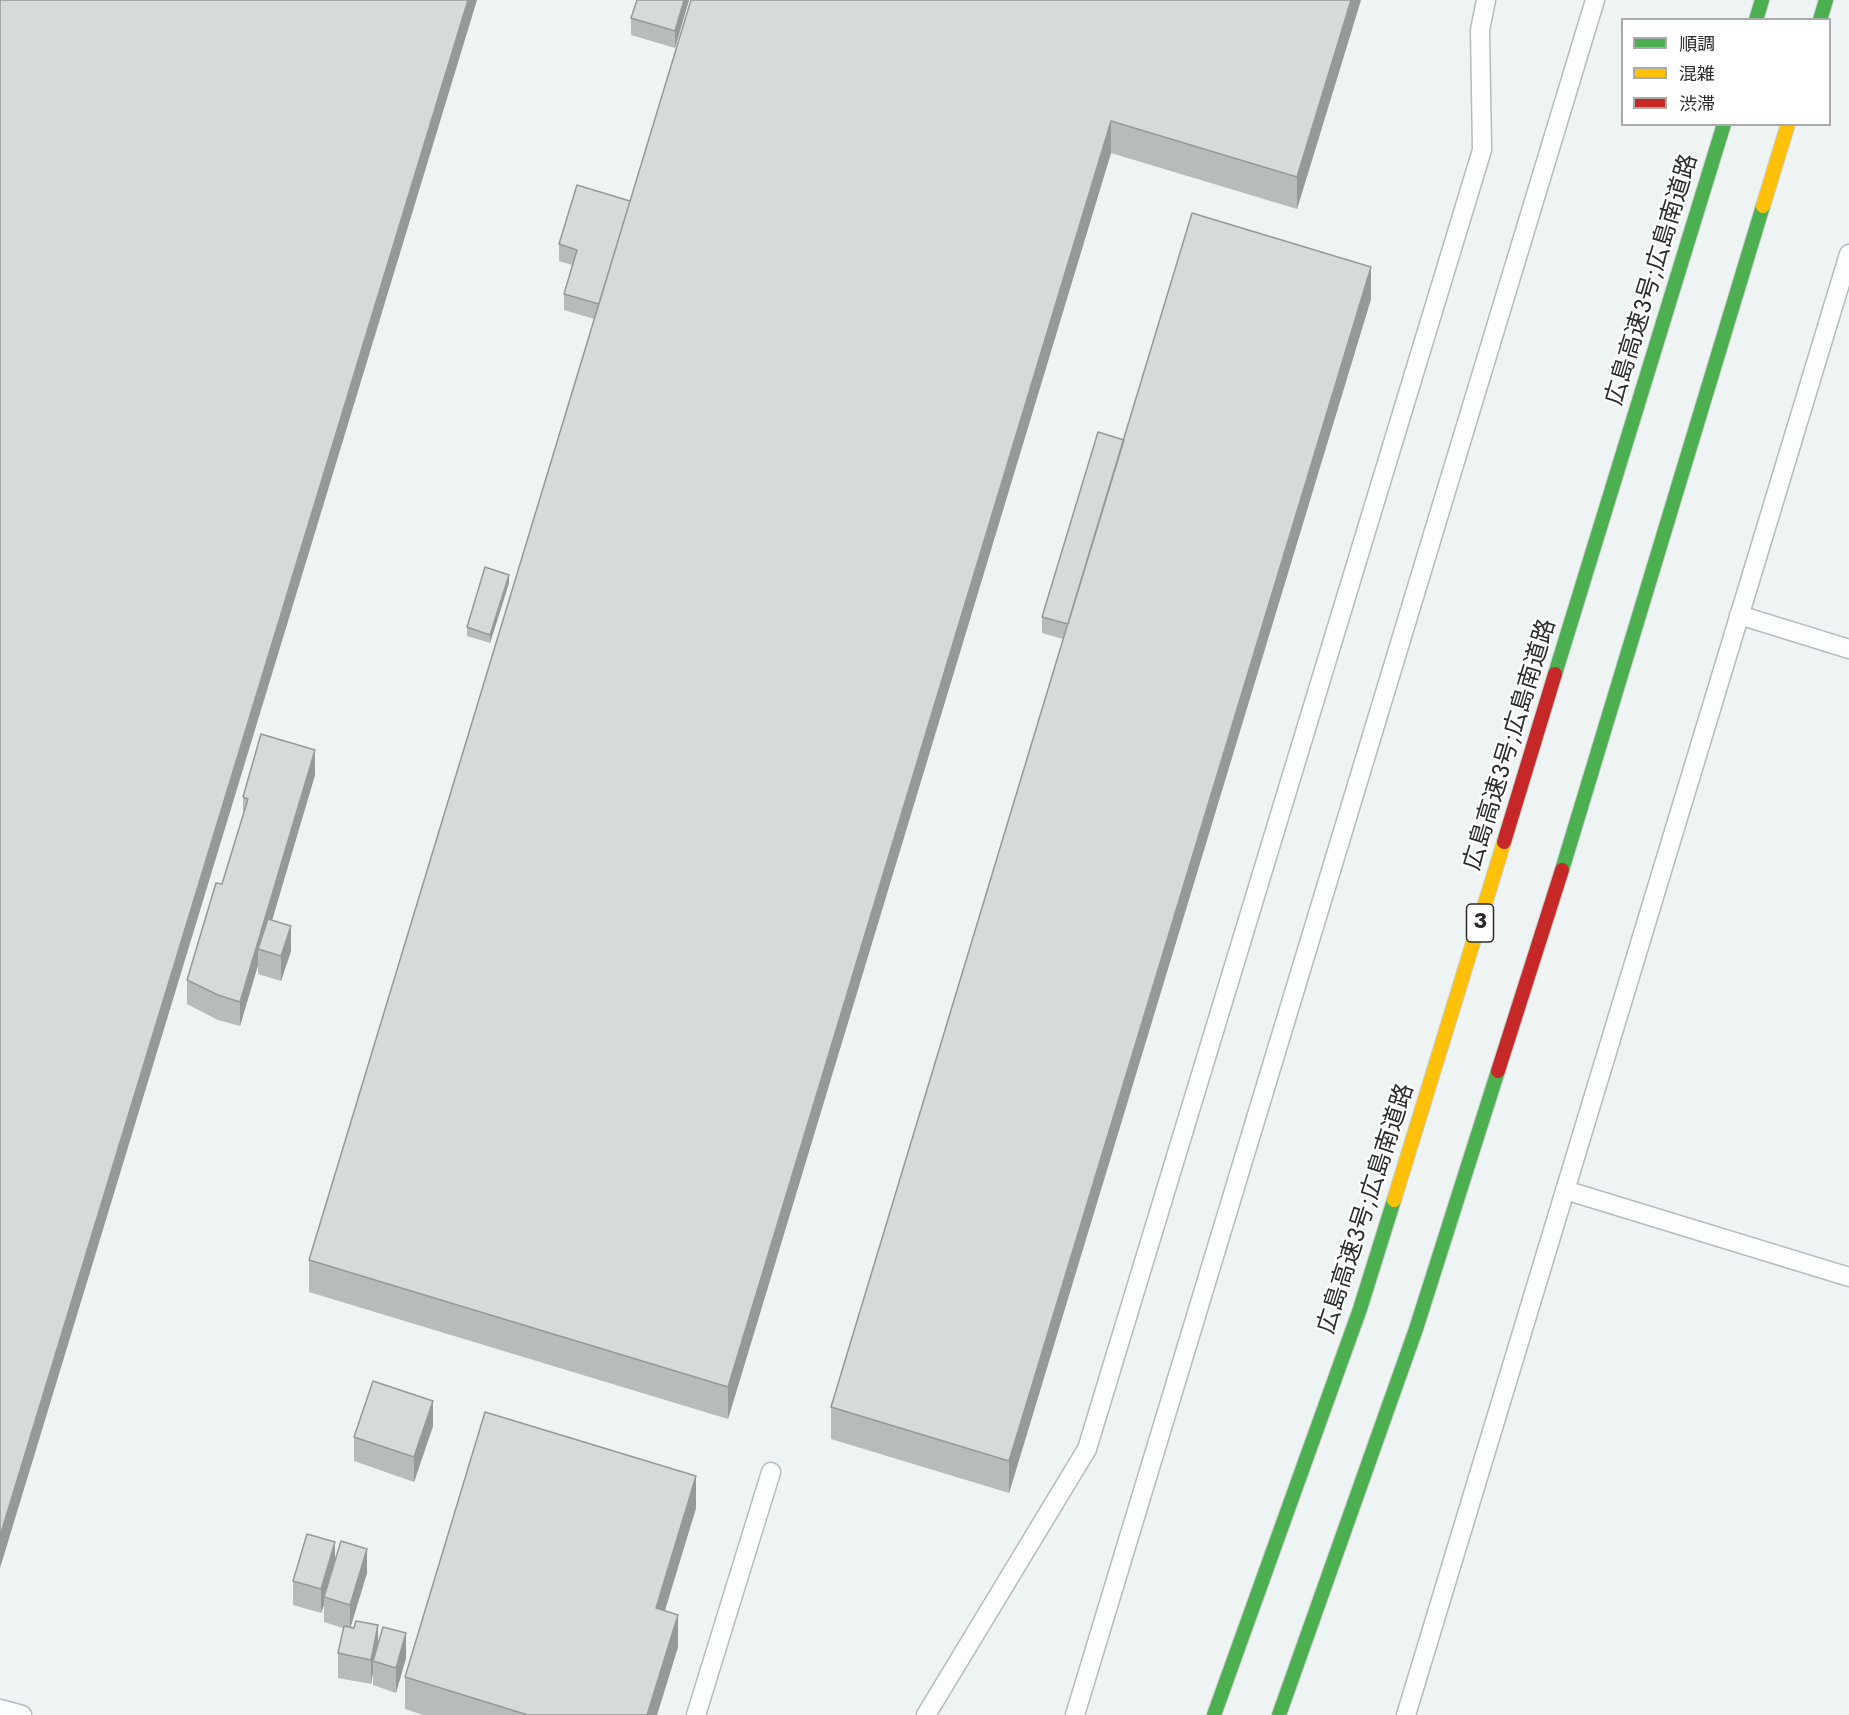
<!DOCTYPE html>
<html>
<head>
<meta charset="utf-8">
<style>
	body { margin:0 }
	#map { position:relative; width:1849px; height:1715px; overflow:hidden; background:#eef3f4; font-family:Jost,"Noto Sans JP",sans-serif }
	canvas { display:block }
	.legend { position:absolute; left:1621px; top:18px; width:210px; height:108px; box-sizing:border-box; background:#fff; border:2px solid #a9abab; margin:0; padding:8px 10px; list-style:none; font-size:18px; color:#292d2d }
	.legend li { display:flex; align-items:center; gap:12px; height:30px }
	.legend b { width:30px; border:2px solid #a9abab }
</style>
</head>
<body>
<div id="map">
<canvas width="1849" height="1715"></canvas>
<ul class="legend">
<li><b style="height:8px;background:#4caf50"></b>順調</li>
<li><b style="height:8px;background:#ffc107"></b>混雑</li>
<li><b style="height:8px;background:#c62828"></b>渋滞</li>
</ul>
</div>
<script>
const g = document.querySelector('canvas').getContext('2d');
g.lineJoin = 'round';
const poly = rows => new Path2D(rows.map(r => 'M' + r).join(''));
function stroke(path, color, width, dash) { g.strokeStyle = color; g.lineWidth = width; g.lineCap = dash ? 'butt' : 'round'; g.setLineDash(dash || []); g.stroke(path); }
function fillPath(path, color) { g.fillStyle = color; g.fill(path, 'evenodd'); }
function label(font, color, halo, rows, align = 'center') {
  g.font = font + ' Jost,"Noto Sans JP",sans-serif'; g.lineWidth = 4.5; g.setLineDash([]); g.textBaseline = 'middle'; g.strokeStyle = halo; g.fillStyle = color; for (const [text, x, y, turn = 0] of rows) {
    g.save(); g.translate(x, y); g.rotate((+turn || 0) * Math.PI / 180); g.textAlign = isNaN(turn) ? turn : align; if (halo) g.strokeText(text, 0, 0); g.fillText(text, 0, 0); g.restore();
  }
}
const lane = poly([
	[1739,615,1849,649],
	[1565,1190,1849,1277],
	[0,1709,22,1715],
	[696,1715,771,1472],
	[926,1715,1087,1449,1482,150,1480,30,1486,0],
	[1075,1715,1595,0],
	[1406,1715,1849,254]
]);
const fast = poly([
	[1756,20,1762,0],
	[1820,20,1826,0],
	[1555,674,1724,124],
	[1562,870,1763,206],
	[1214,1715,1360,1309,1394,1200],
	[1279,1715,1416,1329,1498,1071]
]);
const slow = poly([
	[1763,206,1788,124],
	[1394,1200,1504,842]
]);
const jam = poly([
	[1504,842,1555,674],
	[1498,1071,1562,870]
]);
stroke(lane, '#b7bbbc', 21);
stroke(fast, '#cacdcd', 16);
stroke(slow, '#cacdcd', 16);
stroke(jam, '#cacdcd', 16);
stroke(lane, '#fcfdfd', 18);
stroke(fast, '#4caf50', 14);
stroke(slow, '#ffc107', 14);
stroke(jam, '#c62828', 14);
fillPath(poly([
	[637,0,689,0,675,48,631,35,631,18],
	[691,0,1361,0,1297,209,1111,153,728,1419,309,1292,309,1260,594,319,564,310,564,294,572,265,559,261,559,244,630,201],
	[1371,299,1009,1493,831,1439,831,1407,1063,639,1042,633,1042,617,1124,440],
	[509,583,490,643,467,636,467,627],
	[315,775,272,920,291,951,281,981,258,974,258,965,240,1026,218,1020,187,1004,187,980,222,884,243,818,243,797],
	[433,1426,414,1482,354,1461,354,1437],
	[696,1508,665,1610,678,1647,657,1715,423,1715,405,1709,405,1677],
	[335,1560,367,1573,350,1628,378,1645,406,1658,396,1693,373,1685,373,1672,371,1684,338,1678,338,1653,343,1628,324,1622,324,1605,321,1613,293,1605,293,1581]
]), '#b8bbbc');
fillPath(poly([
	[468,0,477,0,0,1568,0,1536],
	[684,0,689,0,675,48,675,31],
	[1351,0,1361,0,1297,209,1297,177],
	[1111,121,1111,153,728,1419,728,1387],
	[1371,267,1371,299,1009,1493,1009,1461],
	[509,575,509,583,490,643,490,635],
	[315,750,315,775,263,951,258,949,258,965,240,1026,240,1002],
	[291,926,291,951,281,981,281,956],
	[433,1401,433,1426,414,1482,414,1457],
	[696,1476,696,1508,656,1640,656,1608],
	[335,1542,335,1567,324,1597,324,1605,321,1613,321,1589],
	[367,1549,367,1573,350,1629,350,1605],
	[678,1615,678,1647,657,1715,647,1715],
	[378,1625,378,1650,373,1661,373,1672,371,1684,371,1660],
	[406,1633,406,1658,396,1693,396,1668]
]), '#969999');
const building = poly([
	[0,0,468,0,0,1536,0,0],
	[637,0,684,0,675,31,631,18,637,0],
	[691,0,1351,0,1297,177,1111,121,728,1387,309,1260,691,0],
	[577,185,630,201,599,304,564,294,577,250,559,244,577,185],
	[1192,213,1371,267,1009,1461,831,1407,1192,213],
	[1098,432,1124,440,1068,624,1042,617,1098,432],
	[485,567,509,575,490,635,467,627,485,567],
	[261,734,315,750,240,1002,218,995,187,980,216,883,222,884,248,799,243,797,261,734],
	[268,919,291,926,281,956,258,949,268,919],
	[373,1381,433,1401,414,1457,354,1437,373,1381],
	[485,1412,696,1476,656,1608,678,1615,647,1715,528,1715,405,1677,485,1412],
	[307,1534,335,1542,321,1589,293,1581,307,1534],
	[341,1541,367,1549,350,1605,324,1597,341,1541],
	[356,1621,378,1625,371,1660,338,1653,344,1626,354,1628,356,1621],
	[383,1627,406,1633,396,1668,373,1661,383,1627]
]);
fillPath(building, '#d6dadb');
stroke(building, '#969999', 1.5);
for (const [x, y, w] of [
	[1480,923,27]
]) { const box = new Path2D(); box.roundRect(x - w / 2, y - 19, w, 38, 4.5); g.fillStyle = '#fff'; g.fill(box); stroke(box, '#292d2d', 1.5); }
label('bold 22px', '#292d2d', null, [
	["3",1480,923]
]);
label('24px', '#292d2d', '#fff', [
	["広島高速3号;広島南道路",1653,280,-73],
	["広島高速3号;広島南道路",1511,745,-73],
	["広島高速3号;広島南道路",1367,1209,-72]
]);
</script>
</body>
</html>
